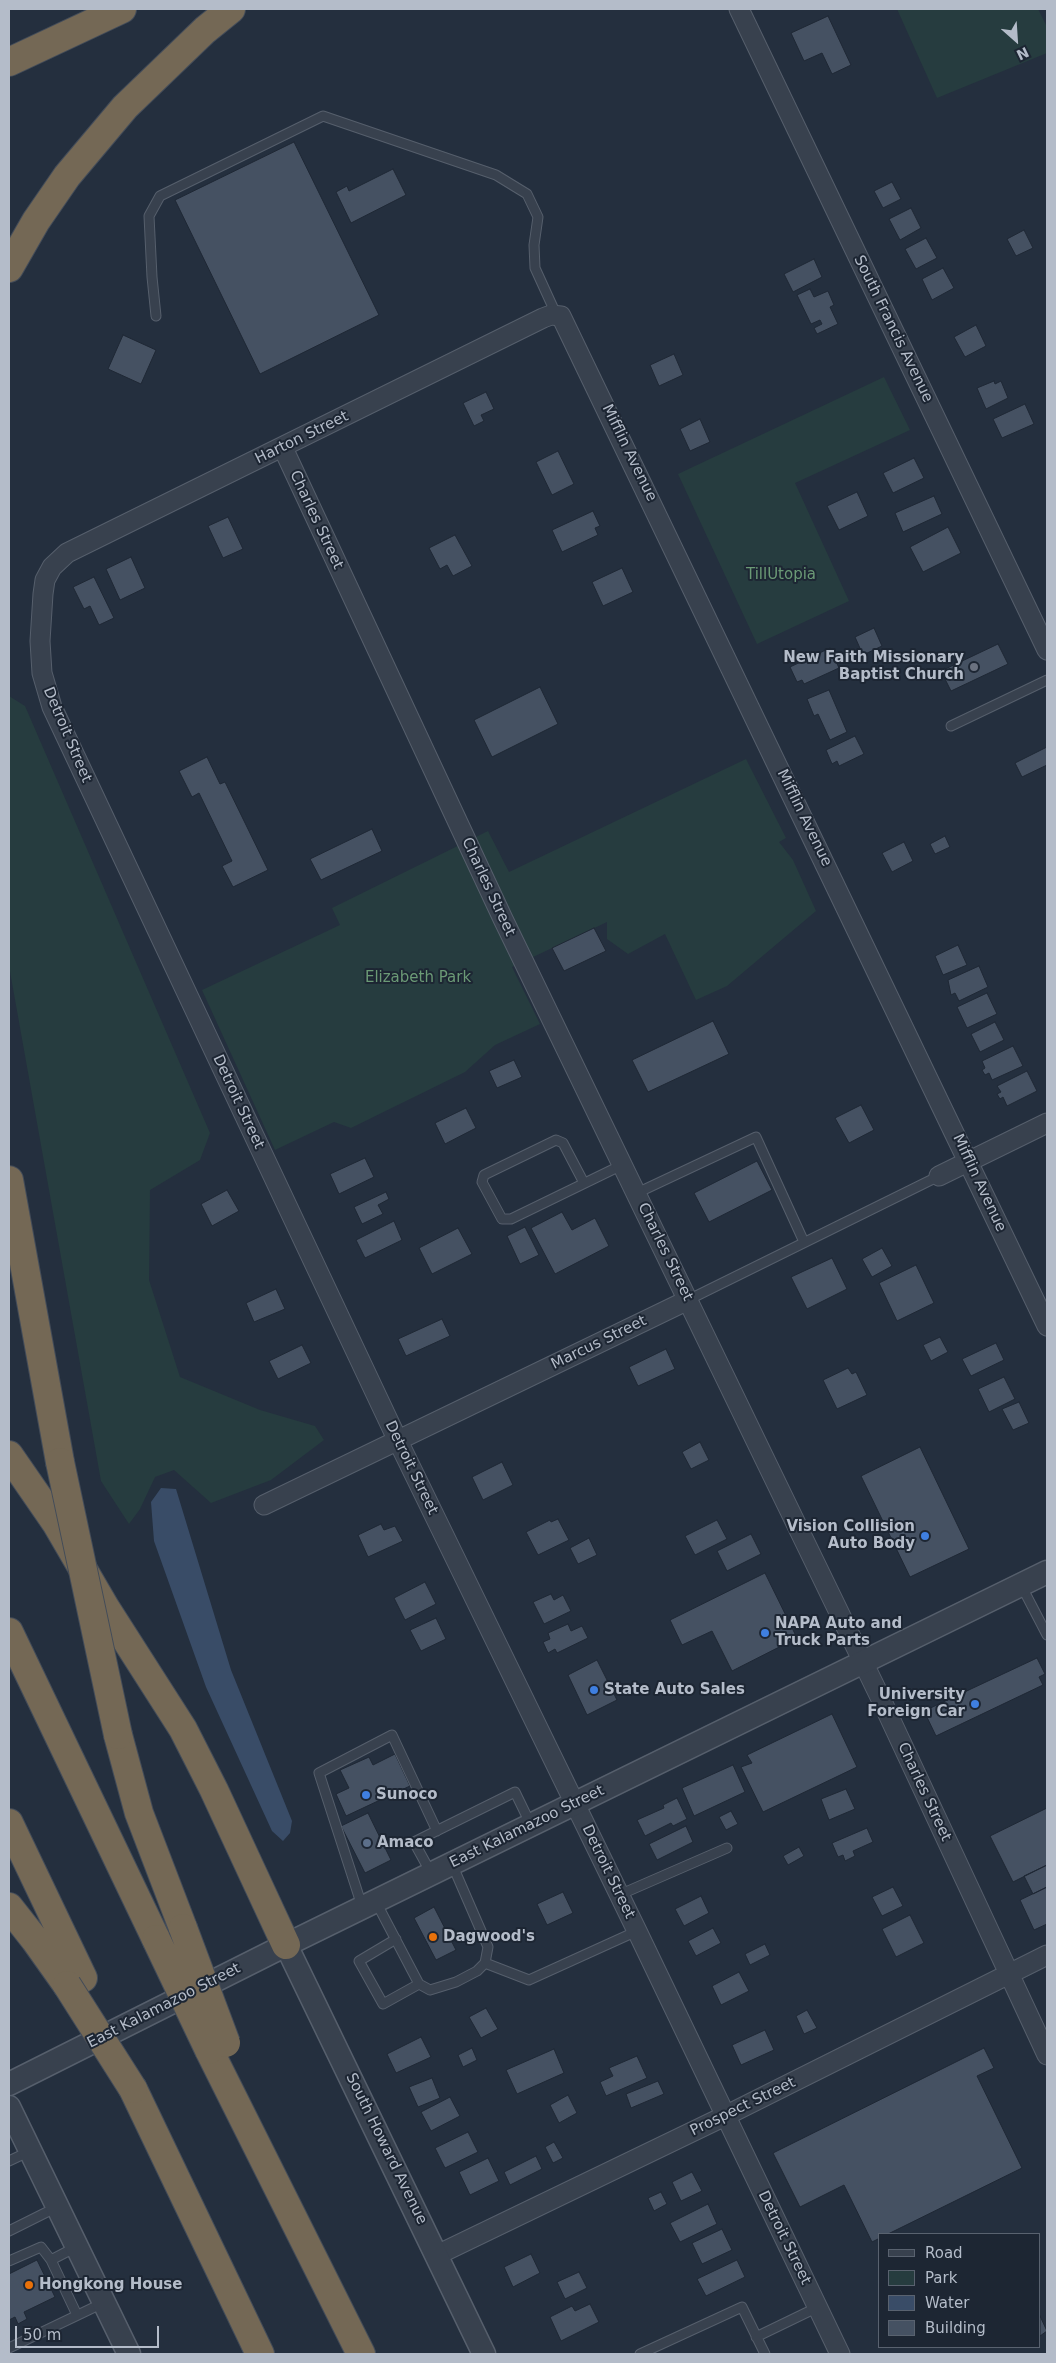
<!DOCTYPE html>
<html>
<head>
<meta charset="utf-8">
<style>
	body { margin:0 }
	#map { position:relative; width:1056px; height:2363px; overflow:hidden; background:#242f3e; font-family:"DejaVu Sans",sans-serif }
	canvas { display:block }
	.frame { position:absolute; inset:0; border:10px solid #b4bcc9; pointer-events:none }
	.legend { position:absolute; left:878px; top:2233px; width:162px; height:115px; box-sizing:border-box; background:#1d2633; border:1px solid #59626f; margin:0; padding:6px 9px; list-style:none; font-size:15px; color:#b4bcc9 }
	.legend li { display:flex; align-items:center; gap:10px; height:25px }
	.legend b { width:25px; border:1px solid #59626f }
	.north { position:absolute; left:991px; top:15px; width:50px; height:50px; -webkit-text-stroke:4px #1d2633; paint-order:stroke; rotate:154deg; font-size:14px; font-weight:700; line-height:20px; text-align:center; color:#b4bcc9 }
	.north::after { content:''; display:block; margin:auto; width:18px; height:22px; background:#b4bcc9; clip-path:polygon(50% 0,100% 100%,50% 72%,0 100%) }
	.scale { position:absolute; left:15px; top:2326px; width:144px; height:22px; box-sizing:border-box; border:2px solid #b4bcc9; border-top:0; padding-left:6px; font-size:15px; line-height:18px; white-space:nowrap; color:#b4bcc9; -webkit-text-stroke:4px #1d2633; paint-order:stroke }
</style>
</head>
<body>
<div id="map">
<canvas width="1056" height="2363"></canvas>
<div class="frame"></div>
<ul class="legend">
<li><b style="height:6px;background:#38414e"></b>Road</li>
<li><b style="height:14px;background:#263c3f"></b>Park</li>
<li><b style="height:14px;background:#394c67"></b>Water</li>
<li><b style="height:14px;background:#455162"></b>Building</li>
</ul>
<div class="north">N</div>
<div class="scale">50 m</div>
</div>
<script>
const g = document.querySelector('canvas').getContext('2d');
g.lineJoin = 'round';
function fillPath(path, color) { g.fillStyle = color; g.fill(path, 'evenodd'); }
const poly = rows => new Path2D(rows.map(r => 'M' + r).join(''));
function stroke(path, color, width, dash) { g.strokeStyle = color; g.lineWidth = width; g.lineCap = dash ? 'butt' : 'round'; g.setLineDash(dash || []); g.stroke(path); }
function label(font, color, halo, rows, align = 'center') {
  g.font = font + ' "DejaVu Sans",sans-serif'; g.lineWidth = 4; g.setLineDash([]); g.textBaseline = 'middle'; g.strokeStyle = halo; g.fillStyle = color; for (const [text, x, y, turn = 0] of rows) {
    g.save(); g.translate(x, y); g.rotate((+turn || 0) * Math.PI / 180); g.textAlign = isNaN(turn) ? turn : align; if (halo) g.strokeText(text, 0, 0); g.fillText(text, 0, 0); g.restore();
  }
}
fillPath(poly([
	[897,9,1038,9,1047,27,1047,53,937,98],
	[884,377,910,430,795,483,849,601,757,644,678,474],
	[9,696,25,706,210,1133,200,1160,150,1190,149,1280,180,1377,260,1410,315,1426,324,1440,271,1480,211,1503,174,1470,155,1477,140,1509,129,1524,101,1481,9,966],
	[746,759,786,838,779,842,793,860,816,911,727,986,696,1000,665,934,628,954,607,939,607,922,512,967,540,1024,495,1045,465,1072,351,1128,334,1122,275,1150,202,990,340,925,332,908,488,831,509,872]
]), '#263c3f');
fillPath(poly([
	[161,1488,176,1489,231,1670,292,1821,290,1833,283,1841,272,1831,206,1687,154,1541,151,1502]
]), '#394c67');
const building = poly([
	[828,16,851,65,832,74,822,53,804,61,791,33,828,16],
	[294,142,379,315,260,374,175,200,294,142],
	[393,169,406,195,351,223,336,192,347,186,349,191,393,169],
	[892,182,901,199,883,208,874,191,892,182],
	[911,208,921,228,900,240,889,219,911,208],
	[1024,230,1033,248,1016,256,1007,239,1024,230],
	[926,238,937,258,916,269,905,249,926,238],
	[814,259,822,277,793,292,784,274,814,259],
	[943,268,954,288,932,300,922,279,943,268],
	[810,289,814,297,828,291,834,305,830,307,838,324,817,334,814,328,822,324,820,320,811,324,797,295,810,289],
	[976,325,986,346,965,357,954,337,976,325],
	[123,335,156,350,141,384,108,369,123,335],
	[674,354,683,375,659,386,650,365,674,354],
	[994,381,995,384,1001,381,1008,398,986,409,977,388,994,381],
	[486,392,494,409,481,415,484,421,474,426,463,403,486,392],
	[1025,404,1034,424,1002,438,993,419,1025,404],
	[700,419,710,442,690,451,680,429,700,419],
	[558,451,574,484,552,495,536,462,558,451],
	[914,458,924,478,893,493,883,473,914,458],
	[857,492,868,516,839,530,827,506,857,492],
	[934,496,942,514,903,532,895,513,934,496],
	[593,511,600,526,595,528,598,535,562,552,552,530,593,511],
	[228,517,243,549,223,558,208,526,228,517],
	[948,527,961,553,923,572,910,547,948,527],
	[455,535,472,566,453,576,447,565,440,569,429,548,455,535],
	[131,557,145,588,120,600,106,569,131,557],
	[622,568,633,592,603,606,592,582,622,568],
	[94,577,114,618,99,625,90,606,84,609,73,587,94,577],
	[874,628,882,646,863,655,855,637,874,628],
	[998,644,1008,664,951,691,941,671,998,644],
	[830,648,839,668,804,684,802,680,797,682,790,667,830,648],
	[540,687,558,724,492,757,474,720,540,687],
	[829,690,847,732,830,740,818,714,814,716,807,699,829,690],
	[855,736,864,754,839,766,837,761,832,764,826,750,855,736],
	[1047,747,1047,765,1022,777,1015,763,1047,747],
	[207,757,220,784,225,782,268,870,233,887,222,866,232,861,199,793,192,797,179,771,207,757],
	[372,829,382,851,321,880,310,859,372,829],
	[945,836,950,847,935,854,930,844,945,836],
	[904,842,913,861,892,872,882,853,904,842],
	[594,928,606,951,564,971,552,948,594,928],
	[958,945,967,965,943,975,935,956,958,945],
	[979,966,988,987,959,1001,955,993,951,995,948,980,979,966],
	[987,993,997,1014,967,1028,957,1007,987,993],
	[713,1021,729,1054,648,1092,632,1060,713,1021],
	[995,1022,1004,1040,980,1052,971,1034,995,1022],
	[1013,1046,1023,1066,992,1080,989,1073,985,1075,982,1070,985,1068,982,1061,1013,1046],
	[514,1060,522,1077,497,1088,489,1071,514,1060],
	[1027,1071,1037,1091,1007,1106,1003,1097,1000,1099,997,1094,1001,1092,997,1086,1027,1071],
	[861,1105,874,1130,849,1143,835,1118,861,1105],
	[466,1108,476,1128,445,1144,435,1123,466,1108],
	[365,1158,374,1177,339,1194,330,1174,365,1158],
	[757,1161,772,1190,709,1222,694,1193,757,1161],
	[227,1190,239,1211,212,1226,201,1204,227,1190],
	[386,1192,389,1199,378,1205,383,1214,362,1224,354,1207,386,1192],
	[562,1212,572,1230,595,1218,609,1246,555,1274,531,1228,562,1212],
	[394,1221,402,1240,365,1258,356,1240,394,1221],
	[525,1227,539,1255,520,1264,507,1236,525,1227],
	[458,1228,472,1254,432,1274,419,1248,458,1228],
	[882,1248,892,1266,872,1277,862,1259,882,1248],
	[832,1258,847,1289,807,1309,791,1277,832,1258],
	[916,1265,934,1303,897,1321,879,1283,916,1265],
	[276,1289,285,1309,254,1322,246,1303,276,1289],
	[442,1319,450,1336,406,1356,398,1339,442,1319],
	[940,1337,948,1352,931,1361,923,1345,940,1337],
	[996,1343,1004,1360,971,1376,962,1359,996,1343],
	[302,1345,311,1363,278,1379,269,1361,302,1345],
	[666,1349,675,1369,638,1386,629,1367,666,1349],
	[848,1368,852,1374,856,1372,867,1395,837,1409,823,1380,848,1368],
	[1004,1377,1015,1399,989,1412,978,1389,1004,1377],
	[1019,1402,1029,1423,1013,1430,1002,1409,1019,1402],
	[700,1442,709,1460,691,1469,682,1452,700,1442],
	[920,1447,969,1549,910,1577,861,1476,920,1447],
	[502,1462,513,1485,483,1500,472,1477,502,1462],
	[558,1519,569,1540,538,1555,526,1532,550,1520,551,1522,558,1519],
	[717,1520,727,1539,695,1555,685,1536,717,1520],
	[381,1524,384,1530,395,1526,403,1541,368,1557,358,1535,381,1524],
	[751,1534,761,1554,727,1571,717,1551,751,1534],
	[589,1538,597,1555,578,1564,570,1548,589,1538],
	[765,1573,797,1638,732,1671,712,1631,682,1645,670,1620,765,1573],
	[425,1582,436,1604,405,1620,394,1598,425,1582],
	[551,1594,554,1600,563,1595,571,1611,544,1624,533,1602,551,1594],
	[436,1618,446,1639,421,1651,410,1630,436,1618],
	[568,1624,571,1631,582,1626,588,1638,557,1653,555,1649,548,1653,543,1642,550,1639,548,1633,568,1624],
	[1037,1658,1045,1674,1039,1677,1043,1685,936,1736,924,1711,1037,1658],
	[597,1660,617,1700,587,1715,568,1675,597,1660],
	[832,1714,857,1767,763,1812,741,1767,752,1763,747,1755,832,1714],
	[395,1754,410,1786,346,1816,336,1794,349,1788,340,1770,369,1757,373,1765,395,1754],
	[733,1765,745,1792,694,1816,682,1788,733,1765],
	[846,1789,855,1809,829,1820,821,1799,846,1789],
	[677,1798,687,1819,673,1826,671,1823,645,1836,637,1820,664,1808,663,1805,677,1798],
	[1047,1808,1047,1865,1013,1882,990,1836,1047,1808],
	[731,1811,738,1824,726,1830,719,1817,731,1811],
	[368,1813,391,1860,365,1873,341,1826,368,1813],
	[686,1826,693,1842,657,1860,649,1844,686,1826],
	[867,1828,873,1842,853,1851,855,1856,845,1861,843,1855,838,1857,832,1843,867,1828],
	[799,1847,804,1856,788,1865,783,1856,799,1847],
	[1047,1865,1047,1887,1033,1894,1024,1876,1047,1865],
	[893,1887,903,1906,882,1916,872,1897,893,1887],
	[1047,1887,1047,1924,1034,1930,1020,1900,1047,1887],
	[563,1892,573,1913,547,1925,537,1904,563,1892],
	[701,1896,709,1913,684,1926,675,1909,701,1896],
	[434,1907,456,1950,436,1960,414,1918,434,1907],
	[910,1915,924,1943,896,1957,882,1929,910,1915],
	[713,1928,721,1943,696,1956,688,1941,713,1928],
	[765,1944,770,1955,750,1965,745,1954,765,1944],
	[739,1972,749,1991,721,2005,712,1986,739,1972],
	[486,2008,498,2029,481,2038,469,2017,486,2008],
	[807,2010,817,2028,804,2034,796,2016,807,2010],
	[765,2030,774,2050,741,2065,732,2045,765,2030],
	[421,2037,431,2057,396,2073,387,2054,421,2037],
	[472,2048,477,2060,463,2067,458,2055,472,2048],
	[984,2048,994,2068,977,2076,1022,2168,888,2234,880,2234,880,2238,872,2242,844,2185,800,2207,773,2153,984,2048],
	[554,2049,564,2073,517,2094,506,2070,554,2049],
	[637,2056,647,2078,606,2096,600,2082,613,2076,609,2068,637,2056],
	[432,2078,440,2098,418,2107,409,2087,432,2078],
	[658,2081,664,2094,631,2108,626,2094,658,2081],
	[568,2095,577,2113,559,2123,550,2105,568,2095],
	[450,2097,460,2116,431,2131,421,2112,450,2097],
	[468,2132,478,2152,445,2168,435,2148,468,2132],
	[554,2142,563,2158,553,2163,545,2147,554,2142],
	[536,2156,542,2169,510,2185,504,2172,536,2156],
	[488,2158,499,2181,470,2195,459,2172,488,2158],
	[692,2172,702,2191,681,2201,672,2182,692,2172],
	[661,2192,667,2204,654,2211,648,2198,661,2192],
	[708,2204,717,2224,680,2242,670,2223,708,2204],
	[722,2229,732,2250,702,2264,692,2243,722,2229],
	[531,2254,540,2273,513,2287,504,2267,531,2254],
	[37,2260,55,2297,24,2312,27,2319,18,2324,15,2317,9,2320,9,2274,37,2260],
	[737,2260,745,2277,706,2296,697,2279,737,2260],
	[579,2272,587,2288,565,2299,557,2282,579,2272],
	[590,2304,599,2322,561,2341,550,2317,572,2306,575,2311,590,2304],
	[1040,2316,1047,2331,1040,2336,1040,2316]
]);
fillPath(building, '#455162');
stroke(building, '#1f2835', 1);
const service = poly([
	[156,316,152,277,149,216,160,196,323,116,496,175,527,194,538,217,534,245,535,268,556,314],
	[951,726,1047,680],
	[584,1183,563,1143,556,1140,484,1175,482,1182,502,1219,511,1219,622,1165],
	[637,1193,756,1137,804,1242],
	[688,1300,933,1179],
	[1021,1585,1047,1635],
	[431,1873,414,1842,515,1792,531,1825],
	[619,1895,727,1848],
	[376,1902,419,1984,430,1990,456,1982,477,1971,485,1963,488,1947,452,1864],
	[362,1906,319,1773,392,1735,437,1831],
	[396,1939,359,1961,383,2004,419,1984],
	[485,1963,529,1980,637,1931],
	[9,2161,30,2151],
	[9,2231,57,2207],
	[51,2260,77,2315],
	[9,2261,41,2247,51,2260,76,2247],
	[756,2337,818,2307],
	[9,2348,103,2303],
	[640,2354,742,2307,765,2354]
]);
const minor = poly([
	[739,9,1047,650],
	[283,448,503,919,880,1697,1047,2055],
	[939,1176,1047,1123],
	[264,1505,688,1300],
	[437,2255,725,2116,1047,1955],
	[840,2354,637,1931,398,1441,52,707,42,673,40,641,43,594,45,580,52,567,67,553,543,318,551,315,561,316,1047,1326]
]);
const tertiary = poly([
	[286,1945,484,2354],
	[9,2084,286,1945,1047,1572],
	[9,2107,129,2354]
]);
const motorway = poly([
	[9,62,122,9],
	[9,268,36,221,67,176,125,107,205,30,231,9],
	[9,1180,60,1462],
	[9,1455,56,1523,105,1607,183,1729,214,1790,286,1945],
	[9,1632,156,1939],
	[118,1735,139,1813,183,1928],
	[9,1823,83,1978],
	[9,1907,35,1940,67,1985],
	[209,2050,361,2354],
	[133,2089,260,2354]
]);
stroke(service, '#565f6c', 11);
stroke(minor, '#565f6c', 21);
stroke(tertiary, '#565f6c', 25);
stroke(motorway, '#434c59', 30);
stroke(service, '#38414e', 9);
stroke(minor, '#38414e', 19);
stroke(tertiary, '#38414e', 22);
stroke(motorway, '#746855', 28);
const motorwayBridge = poly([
	[60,1462,118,1735],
	[183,1928,226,2043],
	[156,1939,209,2050],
	[67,1985,133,2089]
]);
stroke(motorwayBridge, '#434c59', 30, []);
stroke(motorwayBridge, '#746855', 28);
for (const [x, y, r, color] of [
	[974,667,5,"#6b7280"],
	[925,1536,5,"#3f7fe0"],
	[765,1633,5,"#3f7fe0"],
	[594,1690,5,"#3f7fe0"],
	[975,1704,5,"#3f7fe0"],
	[366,1795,5,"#3f7fe0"],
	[367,1843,5,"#5c6f8a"],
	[433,1937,5,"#e8710a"],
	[29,2285,5,"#e8710a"]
]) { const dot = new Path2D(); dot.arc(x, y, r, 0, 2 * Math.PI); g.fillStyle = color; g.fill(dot); stroke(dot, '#1d2633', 2); }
label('15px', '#b4bcc9', '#1d2633', [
	["South Francis Avenue",893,329,64],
	["Harton Street",302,438,-26],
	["Mifflin Avenue",629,453,64],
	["Charles Street",316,520,65],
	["Detroit Street",67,735,67],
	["Mifflin Avenue",804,818,64],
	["Charles Street",488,887,65],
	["Detroit Street",238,1102,65],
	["Mifflin Avenue",979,1183,65],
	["Charles Street",665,1252,64],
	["Marcus Street",599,1343,-26],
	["Detroit Street",411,1468,64],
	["Charles Street",924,1792,65],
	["East Kalamazoo Street",527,1827,-26],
	["Detroit Street",608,1872,64],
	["East Kalamazoo Street",164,2006,-27],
	["Prospect Street",743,2107,-26],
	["South Howard Avenue",386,2149,64],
	["Detroit Street",784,2238,64]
]);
label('15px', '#6b9a76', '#1d2633', [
	["TillUtopia",781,575],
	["Elizabeth Park",418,978]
]);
label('bold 15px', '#b4bcc9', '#1d2633', [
	["New Faith Missionary",964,658,"right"],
	["Baptist Church",964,675,"right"],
	["Vision Collision",915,1527,"right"],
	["Auto Body",915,1544,"right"],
	["NAPA Auto and",775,1624],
	["Truck Parts",775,1641],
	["State Auto Sales",604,1690],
	["University",965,1695,"right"],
	["Foreign Car",965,1712,"right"],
	["Sunoco",376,1795],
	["Amaco",377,1843],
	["Dagwood's",443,1937],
	["Hongkong House",39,2285]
], 'left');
</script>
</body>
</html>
